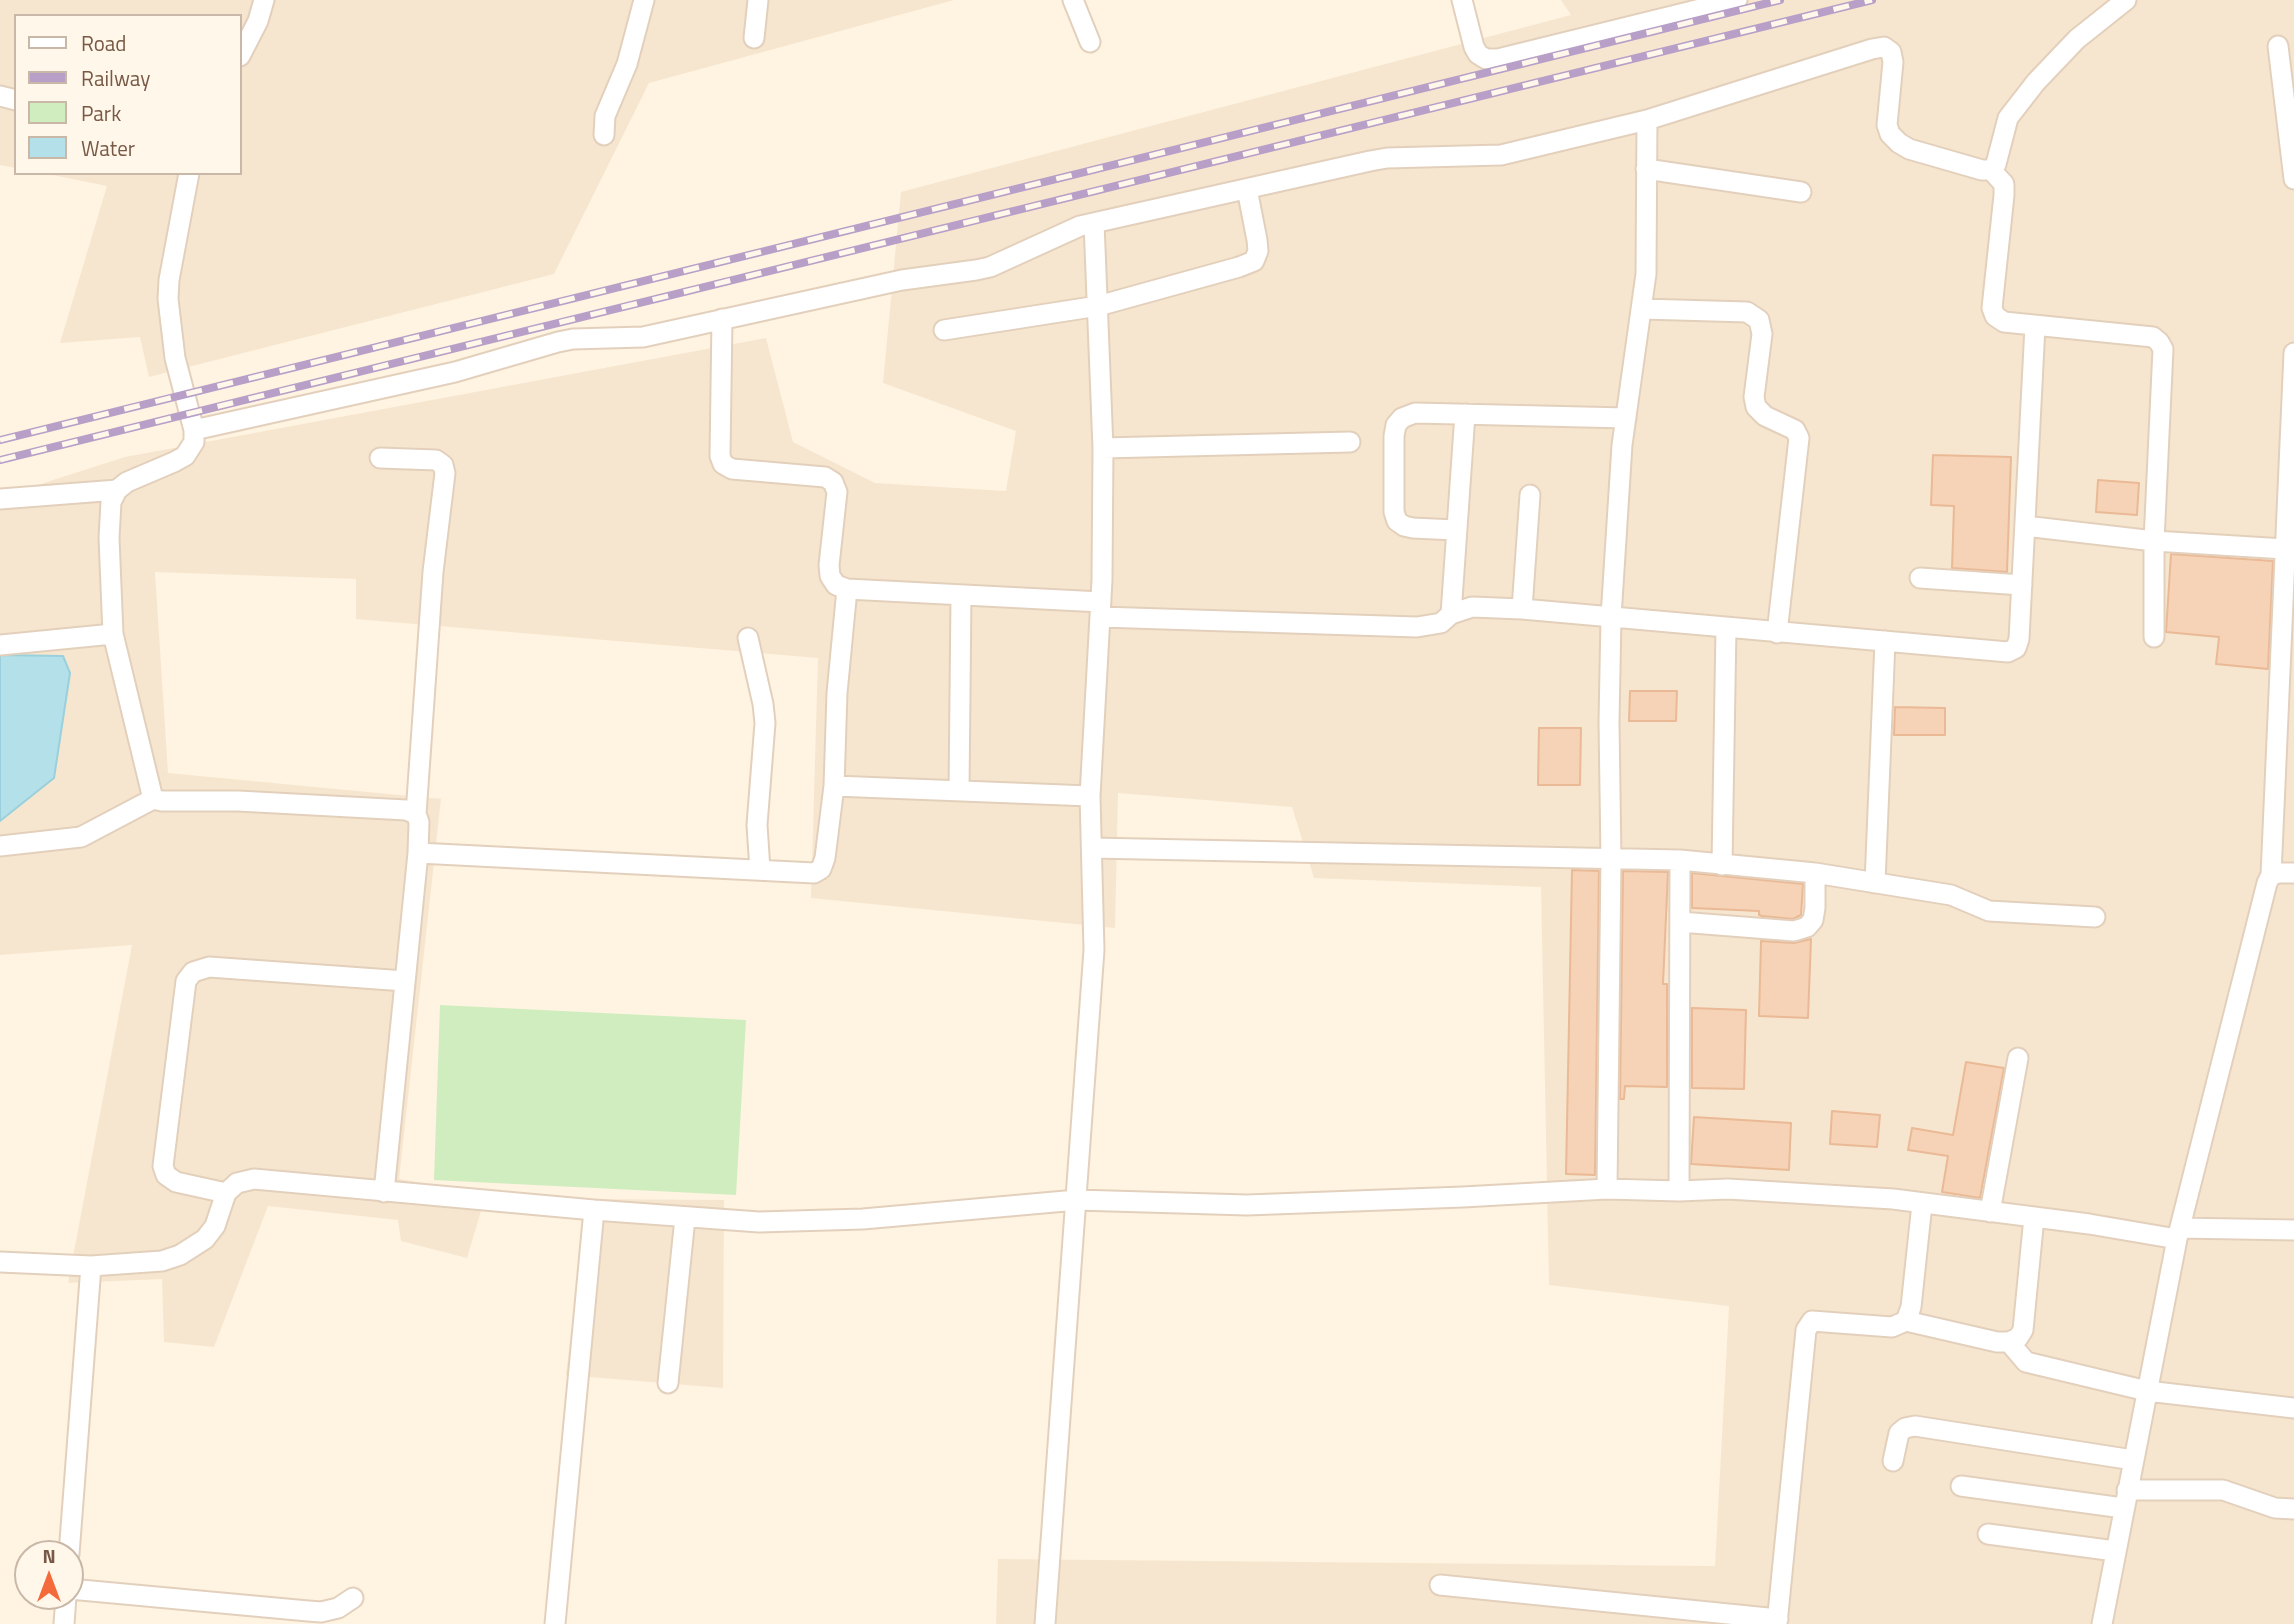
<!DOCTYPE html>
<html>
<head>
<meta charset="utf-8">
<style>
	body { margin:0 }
	#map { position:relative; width:2294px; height:1624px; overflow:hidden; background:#fef4e1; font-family:"Titillium Web",sans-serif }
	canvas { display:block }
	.legend { position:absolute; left:14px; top:14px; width:228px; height:161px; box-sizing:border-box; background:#fff7ea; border:2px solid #c9b8a8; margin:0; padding:9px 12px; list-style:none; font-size:21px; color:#785946 }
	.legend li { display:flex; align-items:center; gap:14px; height:35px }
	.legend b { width:35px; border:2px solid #c9b8a8 }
	.north { position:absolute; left:14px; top:1540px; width:70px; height:70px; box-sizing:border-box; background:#fff7ea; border:2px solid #c9b8a8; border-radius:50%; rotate:0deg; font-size:19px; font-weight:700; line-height:28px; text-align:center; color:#785946 }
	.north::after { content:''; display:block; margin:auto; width:24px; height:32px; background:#f46b3b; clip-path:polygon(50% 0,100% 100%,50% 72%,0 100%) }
</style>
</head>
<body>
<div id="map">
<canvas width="2294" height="1624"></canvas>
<ul class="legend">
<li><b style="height:9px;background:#fff"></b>Road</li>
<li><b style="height:9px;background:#b79fc8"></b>Railway</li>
<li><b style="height:19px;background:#d0edbf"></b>Park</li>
<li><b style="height:19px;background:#b4e0e9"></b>Water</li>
</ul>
<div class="north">N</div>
</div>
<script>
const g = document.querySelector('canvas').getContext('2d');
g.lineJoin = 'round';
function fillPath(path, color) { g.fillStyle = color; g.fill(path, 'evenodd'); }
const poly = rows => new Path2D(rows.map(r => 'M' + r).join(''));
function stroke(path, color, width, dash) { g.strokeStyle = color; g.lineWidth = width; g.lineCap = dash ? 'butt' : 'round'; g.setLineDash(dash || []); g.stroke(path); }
fillPath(poly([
	[0,0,954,0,649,83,554,274,149,377,140,337,60,343,107,186,43,173,240,173,240,16,16,16,16,168,0,165],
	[1561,0,2294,0,2294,1624,996,1624,998,1559,1715,1566,1729,1306,1549,1285,1541,887,1314,878,1292,807,1118,793,1115,928,811,898,818,658,356,619,356,579,155,572,168,773,441,799,399,1179,486,1194,467,1258,401,1241,398,1220,268,1206,214,1347,164,1342,162,1279,68,1283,132,945,0,955,0,497,125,457,766,338,793,442,875,483,1006,491,1016,431,883,383,901,192,1571,15],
	[587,1199,724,1200,723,1388,566,1375]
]), '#f7e6cf');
fillPath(poly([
	[440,1005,746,1020,736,1195,434,1180]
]), '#d0edbf');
const water = poly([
	[0,655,63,656,70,673,54,778,0,821,0,655]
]);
fillPath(water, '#b4e0e9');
stroke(water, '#99d0dc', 2);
const building = poly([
	[1933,455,2011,457,2007,572,1952,568,1954,506,1931,505,1933,455],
	[2098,480,2139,483,2137,515,2096,512,2098,480],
	[2171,554,2273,561,2268,669,2216,664,2219,637,2166,632,2171,554],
	[1630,691,1677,691,1676,721,1629,721,1630,691],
	[1895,707,1945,708,1945,735,1894,735,1895,707],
	[1539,728,1581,728,1580,785,1538,785,1539,728],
	[1572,870,1599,871,1595,1175,1566,1174,1572,870],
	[1623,871,1668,872,1663,984,1667,984,1667,1087,1625,1086,1624,1099,1620,1099,1623,871],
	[1692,873,1803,884,1801,915,1793,919,1762,916,1759,915,1759,911,1692,908,1692,873],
	[1811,939,1808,1018,1759,1016,1761,941,1794,943,1811,939],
	[1692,1008,1746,1010,1744,1089,1692,1088,1692,1008],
	[1966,1062,2004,1068,1980,1198,1942,1192,1948,1156,1908,1150,1912,1128,1953,1135,1966,1062],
	[1832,1111,1880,1115,1877,1147,1830,1144,1832,1111],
	[1694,1117,1791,1123,1789,1170,1691,1164,1694,1117]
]);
fillPath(building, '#f6d2b6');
stroke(building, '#eab995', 2);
const minor = poly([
	[1073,0,1090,42],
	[1462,0,1474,47,1478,54,1486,59,1498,59,1737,0],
	[754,38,758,0],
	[2278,46,2294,179],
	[240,56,258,21,264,0],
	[0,96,16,100],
	[604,135,605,116,627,64,644,0],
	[1646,169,1801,192],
	[1991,170,2004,184,2004,195,1992,308,1995,316,2004,322,2153,337,2159,342,2163,349,2154,541,2154,637],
	[189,173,169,280,168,299,175,358,194,430,194,442,185,456,174,462,127,482,117,490,111,502,109,538,113,634,153,799,162,801,238,801,406,810,416,814,419,822,418,853,384,1192],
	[1643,309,1747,312,1759,320,1762,334,1754,397,1756,407,1765,416,1795,430,1799,438,1777,633],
	[722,319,720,456,723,464,732,469,825,477,833,482,837,492,829,565,830,576,836,585,847,589,1101,602],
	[944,330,1098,306,1239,267,1254,261,1258,251,1257,240,1247,189],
	[194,430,455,372,558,342,573,339,643,337,902,280,976,270,990,267,1080,226,1370,161,1387,158,1501,155,1647,120,1872,49,1884,47,1891,52,1893,62,1887,125,1890,134,1899,143,1909,149,1982,170,1991,170,1996,164,2008,118,2036,82,2077,39,2126,0],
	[1103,448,1350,442],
	[380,458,436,460,443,465,445,473,433,572,416,814],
	[0,499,117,490],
	[2025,526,2154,541,2285,549],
	[1455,530,1413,528,1404,526,1397,521,1394,512,1394,436,1396,425,1402,418,1415,413,1626,418],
	[1920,578,2022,585],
	[1522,609,1530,495],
	[1451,614,1465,414],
	[1100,617,1417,627,1441,623,1451,614,1472,607,1522,609,2008,652,2016,648,2019,639,2035,326],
	[748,638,763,704,765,723,757,825,760,870],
	[0,645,113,634],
	[834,786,837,693,847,589],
	[959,791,961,595],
	[0,846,81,837,153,799],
	[1092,848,1680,860,1815,873,1951,895,1989,911,2095,917],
	[418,853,814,873,821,869,825,858,834,786,1090,796],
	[1722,865,1726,627],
	[2271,875,2294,353],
	[1875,883,1885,641],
	[1680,922,1794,931,1807,927,1813,920,1815,908,1815,873],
	[1607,1189,1611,859,1609,722,1611,617,1622,445,1646,274,1647,120],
	[1679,1191,1680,860],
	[226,1193,176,1182,166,1175,163,1166,186,981,193,972,209,967,405,981],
	[1990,1212,2018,1058],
	[2180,1228,2294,1230],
	[0,1262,91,1266,162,1261,180,1255,205,1239,215,1226,226,1193,237,1183,254,1179,594,1210,759,1222,863,1219,1077,1200,1247,1205,1463,1197,1607,1189,1679,1191,1728,1189,1893,1199,2089,1224,2177,1239],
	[1906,1321,1997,1342,2009,1342,2018,1338,2023,1330,2034,1217],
	[2009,1342,2026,1362,2147,1391,2294,1408],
	[668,1383,685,1218],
	[1893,1461,1899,1433,1905,1428,1915,1426,2133,1460],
	[1961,1486,2123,1508],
	[2127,1490,2223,1490,2275,1508,2294,1509],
	[1988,1534,2115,1551],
	[69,1554,91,1266],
	[1440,1585,1778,1619],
	[70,1589,308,1611,321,1612,338,1608,353,1598],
	[64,1624,66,1596],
	[555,1624,594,1210],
	[1045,1624,1094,950,1090,796,1102,580,1103,448,1094,223],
	[1777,1624,1806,1330,1812,1321,1892,1327,1906,1321,1911,1307,1922,1204],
	[2102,1624,2177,1239,2267,883,2271,875,2279,873,2294,873]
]);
stroke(minor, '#e3d0bc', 23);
stroke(minor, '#fff', 19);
const rail = poly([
	[0,440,1780,0],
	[0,460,1872,0]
]);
stroke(rail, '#b79fc8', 8);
stroke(rail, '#fff7ea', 5, [16]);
</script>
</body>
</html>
